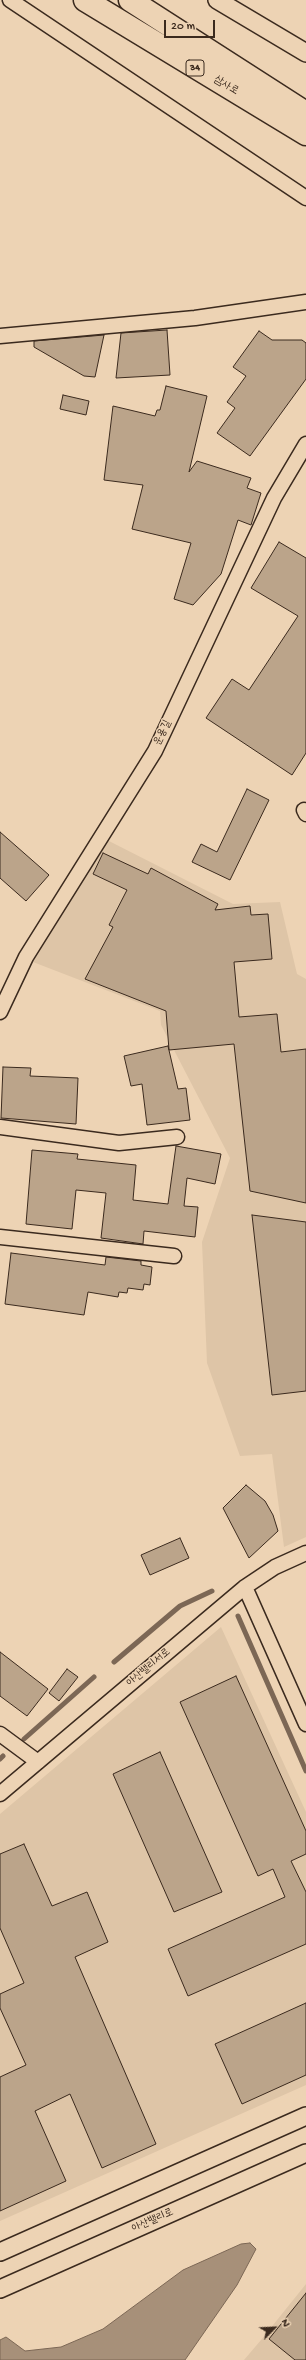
<!DOCTYPE html>
<html>
<head>
<meta charset="utf-8">
<style>
	body { margin:0 }
	#map { position:relative; width:306px; height:2360px; overflow:hidden; background:#edd3b4; font-family:"Gochi Hand",sans-serif }
	canvas { display:block }
	.north { position:absolute; left:254px; top:2308px; width:40px; height:40px; -webkit-text-stroke:3px #edd3b4; paint-order:stroke; rotate:66deg; font-size:11px; font-weight:700; line-height:16px; text-align:center; color:#3b2a1e }
	.north::after { content:''; display:block; margin:auto; width:14px; height:18px; background:#3b2a1e; clip-path:polygon(50% 0,100% 100%,50% 72%,0 100%) }
	.scale { position:absolute; left:164px; top:20px; width:51px; height:18px; box-sizing:border-box; border:2px solid #3b2a1e; border-top:0; padding-left:5px; font-size:12px; line-height:14px; white-space:nowrap; color:#3b2a1e; -webkit-text-stroke:3px #edd3b4; paint-order:stroke }
</style>
</head>
<body>
<div id="map">
<canvas width="306" height="2360"></canvas>
<div class="north">N</div>
<div class="scale">20 m</div>
</div>
<script>
const g = document.querySelector('canvas').getContext('2d');
g.lineJoin = 'round';
function fillPath(path, color) { g.fillStyle = color; g.fill(path, 'evenodd'); }
const poly = rows => new Path2D(rows.map(r => 'M' + r).join(''));
function stroke(path, color, width, dash) { g.strokeStyle = color; g.lineWidth = width; g.lineCap = dash ? 'butt' : 'round'; g.setLineDash(dash || []); g.stroke(path); }
function label(font, color, halo, rows, align = 'center') {
  g.font = font + ' "Gochi Hand","Poor Story",sans-serif'; g.lineWidth = 3; g.setLineDash([]); g.textBaseline = 'middle'; g.strokeStyle = halo; g.fillStyle = color; for (const [text, x, y, turn = 0] of rows) {
    g.save(); g.translate(x, y); g.rotate((+turn || 0) * Math.PI / 180); g.textAlign = isNaN(turn) ? turn : align; if (halo) g.strokeText(text, 0, 0); g.fillText(text, 0, 0); g.restore();
  }
}
fillPath(poly([
	[105,839,233,904,280,902,297,974,306,979,306,1537,284,1547,272,1454,240,1456,207,1363,202,1242,230,1158,161,1025,160,1011,33,962],
	[221,1627,306,1812,306,2085,0,2221,0,1814],
	[306,2284,306,2360,244,2360,261,2340]
]), '#dec5a7');
const water = poly([
	[250,2243,256,2249,237,2285,185,2360,0,2360,0,2340,6,2337,25,2351,61,2347,103,2329,183,2270,241,2244,250,2243]
]);
fillPath(water, '#a79079');
stroke(water, '#7c6755', 1);
stroke(poly([
	[238,1616,306,1771],
	[114,1662,180,1606,212,1591],
	[24,1739,94,1677],
	[0,1759,3,1756]
]), '#7c6755', 5);
const building = poly([
	[167,330,170,375,116,378,121,333,167,330],
	[259,331,272,340,302,340,306,343,306,379,250,456,217,433,235,408,227,402,246,376,233,367,259,331],
	[104,335,95,377,84,376,34,347,34,341,104,335],
	[166,386,207,396,189,472,197,461,251,478,247,488,261,493,251,525,238,520,221,574,193,605,174,599,191,543,132,529,143,485,104,480,113,406,155,416,157,410,160,410,166,386],
	[63,395,89,401,86,415,60,409,63,395],
	[279,542,306,558,306,753,292,775,206,718,232,679,249,690,298,616,251,588,279,542],
	[247,789,269,800,230,880,192,862,201,844,217,852,247,789],
	[0,832,49,875,26,901,0,878,0,832],
	[103,853,148,874,151,868,218,904,215,910,250,906,251,915,268,914,272,959,234,962,239,1017,277,1014,281,1052,306,1049,306,1203,250,1191,234,1044,169,1050,166,1011,85,979,113,927,109,925,127,890,93,874,103,853],
	[168,1046,178,1089,186,1088,190,1120,147,1125,142,1084,131,1086,124,1056,168,1046],
	[3,1067,31,1068,30,1076,78,1078,76,1124,1,1118,3,1067],
	[176,1146,221,1154,215,1184,187,1178,184,1206,198,1207,195,1237,144,1231,143,1244,101,1238,106,1193,76,1190,72,1229,26,1224,32,1150,78,1154,77,1159,136,1165,133,1200,168,1204,176,1146],
	[252,1215,306,1222,306,1391,272,1395,252,1215],
	[11,1253,105,1265,106,1257,141,1261,141,1265,152,1267,150,1285,144,1284,143,1290,128,1288,127,1293,119,1292,118,1297,88,1292,84,1315,5,1304,11,1253],
	[246,1485,265,1501,273,1515,278,1531,249,1558,223,1508,246,1485],
	[180,1538,189,1558,150,1575,141,1555,180,1538],
	[0,1652,48,1689,27,1716,0,1696,0,1652],
	[67,1669,78,1677,59,1701,49,1693,67,1669],
	[236,1676,306,1831,306,1854,291,1861,306,1892,306,1944,188,1996,168,1949,285,1897,273,1869,258,1876,180,1702,236,1676],
	[160,1752,222,1892,174,1912,113,1774,160,1752],
	[24,1844,52,1906,87,1892,108,1942,75,1957,156,2144,102,2168,70,2094,35,2111,66,2181,0,2211,0,2077,26,2065,0,2008,0,1994,24,1983,0,1928,0,1854,24,1844],
	[306,2003,306,2075,242,2104,215,2044,306,2003],
	[306,2293,306,2360,295,2360,269,2339,306,2293]
]);
fillPath(building, '#bba48a');
stroke(building, '#3b2a1e', 1);
const minor = poly([
	[10,0,306,198],
	[0,336,195,318,306,302],
	[304,810,306,814],
	[0,1012,26,957,155,751,274,498,306,444],
	[0,1127,119,1143,177,1137],
	[0,1237,174,1256],
	[245,1587,306,1724],
	[0,1734,38,1762],
	[0,1794,245,1587,275,1567,306,1553]
]);
const tertiary = poly([
	[217,0,306,53],
	[0,2252,306,2116],
	[0,2289,306,2153]
]);
const trunk = poly([
	[85,0,306,134],
	[130,0,306,113]
]);
stroke(minor, '#3b2a1e', 17);
stroke(tertiary, '#3b2a1e', 20);
stroke(trunk, '#3b2a1e', 25);
stroke(minor, '#edd3b4', 14);
stroke(tertiary, '#edd3b4', 17);
stroke(trunk, '#edd3b4', 22);
for (const [x, y, w] of [
	[195,68,18]
]) { const box = new Path2D(); box.roundRect(x - w / 2, y - 8, w, 16, 3); g.fillStyle = '#edd3b4'; g.fill(box); stroke(box, '#3b2a1e', 1); }
label('bold 10px', '#3b2a1e', null, [
	["34",195,68]
]);
label('11px', '#3b2a1e', '#edd3b4', [
	["삼사로",226,86,31],
	["운용길",163,733,-64],
	["아산밸리서로",149,1668,-40],
	["아산밸리로",153,2221,-24]
]);
</script>
</body>
</html>
